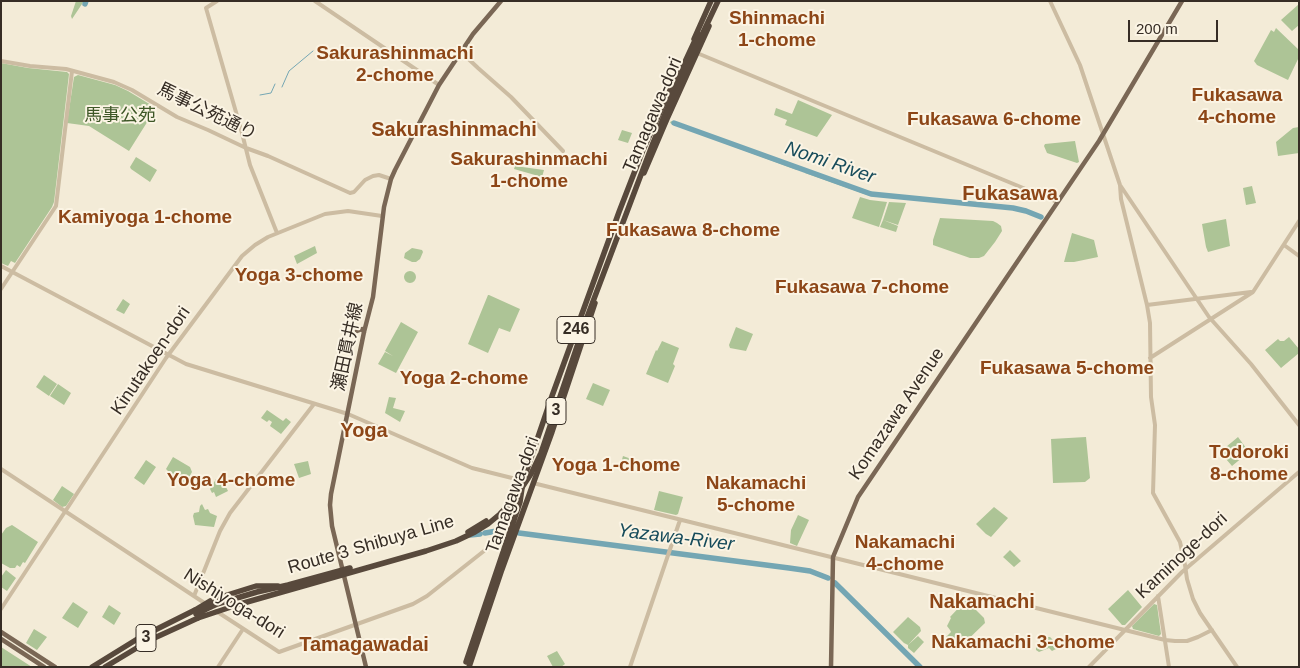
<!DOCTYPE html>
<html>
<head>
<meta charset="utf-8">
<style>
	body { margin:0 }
	#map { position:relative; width:1300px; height:668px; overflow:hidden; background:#f3ebd7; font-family:Helvetica,sans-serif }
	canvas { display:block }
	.frame { position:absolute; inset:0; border:2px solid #362d25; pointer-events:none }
	.scale { position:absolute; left:1128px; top:20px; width:90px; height:22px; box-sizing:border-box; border:2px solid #362d25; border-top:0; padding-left:6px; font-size:15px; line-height:18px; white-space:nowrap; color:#362d25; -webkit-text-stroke:4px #fbf4e4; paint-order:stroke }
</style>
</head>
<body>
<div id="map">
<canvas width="1300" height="668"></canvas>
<div class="frame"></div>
<div class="scale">200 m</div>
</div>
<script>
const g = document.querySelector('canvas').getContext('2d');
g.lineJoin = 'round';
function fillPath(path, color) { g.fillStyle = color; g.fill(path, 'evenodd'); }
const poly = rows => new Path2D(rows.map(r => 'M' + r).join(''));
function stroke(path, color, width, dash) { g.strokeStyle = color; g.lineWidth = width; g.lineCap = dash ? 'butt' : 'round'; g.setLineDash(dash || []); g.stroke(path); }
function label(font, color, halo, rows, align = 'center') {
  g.font = font + ' Helvetica,"Noto Sans JP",sans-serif'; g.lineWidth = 4; g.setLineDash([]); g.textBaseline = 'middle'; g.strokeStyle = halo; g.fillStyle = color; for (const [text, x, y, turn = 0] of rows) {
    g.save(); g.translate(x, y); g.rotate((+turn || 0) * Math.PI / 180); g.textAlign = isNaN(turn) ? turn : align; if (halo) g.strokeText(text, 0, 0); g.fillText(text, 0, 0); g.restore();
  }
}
fillPath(poly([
	[76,1,84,1,72,19,71,16],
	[1299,4,1299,25,1292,31,1281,20],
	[1276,28,1299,50,1299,57,1288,80,1257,65,1254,61,1271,30,1274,32],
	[1,63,28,68,67,72,69,74,54,202,52,207,15,263,11,261,8,266,1,263],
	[78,75,115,85,128,91,156,108,129,151,89,126,67,123,74,77],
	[798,100,832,115,817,137,785,125,787,120,774,115,776,108,792,114],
	[671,121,720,139,798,168,797,170,794,169,670,123],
	[1299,127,1299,153,1278,156,1276,142,1293,128],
	[622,130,632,133,628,143,618,140],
	[1075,141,1079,162,1077,163,1047,153,1044,146,1045,144],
	[136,157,157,170,150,182,131,169,130,167],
	[515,166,544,170,542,177,514,169],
	[806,170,871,194,997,204,1022,208,1040,215,1039,217,1019,210,1008,208,870,196,805,173],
	[1252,186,1256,203,1246,205,1243,188],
	[860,197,870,200,887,202,879,227,852,218],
	[889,202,906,203,898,225,883,220],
	[940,218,993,221,997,223,1001,226,1002,231,995,242,984,256,979,258,970,258,933,245,933,240],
	[1226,219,1230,246,1208,252,1206,247,1202,224],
	[883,220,898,226,896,232,880,227],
	[1072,233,1094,240,1098,257,1074,262,1064,262],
	[315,246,317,253,297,264,294,256],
	[412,248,422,250,423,252,420,259,416,262,412,262,404,258,405,253],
	'404 277a6 6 0 1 1 12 0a6 6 0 1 1-12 0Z',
	[488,295,489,295,520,309,510,332,499,328,488,353,468,344],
	[123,299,130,304,124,314,116,310],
	[401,322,418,332,396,373,378,364,385,352,393,356,385,351],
	[736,327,753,334,746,351,730,348,729,345],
	[1289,337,1299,349,1299,353,1281,368,1265,350,1278,339,1280,341,1284,341],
	[662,341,679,348,673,364,675,366,668,383,646,374,656,350,657,351],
	[44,375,57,384,49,396,36,387],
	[593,383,610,390,603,406,586,399],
	[58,384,71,393,64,405,50,396],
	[389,397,396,398,393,408,405,411,400,422,385,413],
	[267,410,283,421,286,418,291,422,281,434,270,426,272,422,269,420,267,422,261,418],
	[1086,437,1090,478,1085,482,1053,483,1051,439],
	[1238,437,1249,452,1232,466,1220,452],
	[623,456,637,461,635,468,621,463],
	[173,457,190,467,192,472,185,484,168,474,169,472,166,469],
	[146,460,156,467,144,485,134,478],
	[308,461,311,474,299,478,294,464],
	[216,479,224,483,228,491,216,497,214,492,212,493,210,489],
	[62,486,74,494,66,506,62,507,53,500],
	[659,491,683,497,678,514,676,515,654,510],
	[202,504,205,510,208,509,210,513,217,516,214,527,195,525,193,516,194,513,199,512,200,506],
	[994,507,1008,518,991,537,986,534,976,524],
	[798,515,809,520,797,546,790,543,791,530],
	[12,525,38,542,25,563,23,562,20,567,17,565,15,568,10,568,1,563,1,535,6,528],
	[1010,550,1021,561,1014,567,1003,557],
	[6,570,16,578,7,591,1,587,1,577],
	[1128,590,1142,607,1125,625,1122,625,1108,609],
	[966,600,984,618,985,623,958,649,946,637,951,632,950,630,947,626,951,618,950,617],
	[73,602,88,612,78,628,62,618],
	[1154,604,1157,605,1161,634,1159,636,1133,629,1132,626],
	[109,605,121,613,114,625,102,617],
	[908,617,920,627,921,631,908,645,918,636,924,642,914,653,908,648,908,645,904,643,893,632],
	[34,629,47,637,37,650,26,643],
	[1047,637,1050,637,1052,639,1057,647,1056,649,1052,651,1049,648,1039,652,1036,650,1036,647],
	[1,647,32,667,1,667],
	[557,651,565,664,561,667,553,667,547,656]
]), '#adc496');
stroke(poly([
	[282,87,289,71,313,51],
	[260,95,271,93,275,84]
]), '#74a6b3', 1);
stroke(poly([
	[85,4,86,1],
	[674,123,871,194,1013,208,1026,211,1041,217],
	[485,533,497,531],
	[519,533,789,568,810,571,828,578],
	[470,535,480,534],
	[835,583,920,667]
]), '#74a6b3', 5.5);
stroke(poly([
	[217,1,206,8,242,133,250,165,277,233],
	[315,1,439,85],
	[1050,1,1080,65,1120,185,1209,317,1251,364,1299,425],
	[460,51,478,68,511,97,563,151],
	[697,53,1057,202],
	[1,61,30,66,66,69,114,82,132,90,177,117,208,130,246,148,268,156,350,193,354,192,365,180,373,176,379,175,391,179],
	[1120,185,1121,199,1147,305,1150,323,1151,397,1155,425,1153,493,1180,542,1185,565,1187,579,1193,599,1200,613,1237,667],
	[1284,245,1299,256],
	[1,266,186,364,348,414,472,468,524,481],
	[1,289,56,206,72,71],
	[1147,305,1251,292],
	[1150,358,1253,292,1299,221],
	[1,469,206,604],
	[533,483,1165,640,1175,641,1187,641,1198,637,1212,630],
	[194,596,220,531,230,513,314,404],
	[1158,596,1169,667],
	[1,609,166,358,242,256,255,245,268,237,325,214,348,211,382,216],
	[216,611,279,652,413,604,427,596,489,547],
	[218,667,243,629],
	[630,667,680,520],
	[1089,667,1182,572,1299,472]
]), '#ccbca2', 4);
stroke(poly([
	[357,331,362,329,364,332],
	[1,632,55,667],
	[1,639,44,667],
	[366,667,332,526,330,505,331,494,364,332,373,297,384,207,391,179,395,170,439,85,473,34,501,1],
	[831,667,833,557,858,497,1099,141,1182,1]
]), '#7a6755', 4.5);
stroke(poly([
	[694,39,711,1],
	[644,173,667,119,709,26],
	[224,596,256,586,278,586],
	[466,662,520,502,523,481,552,396,619,212,643,150,671,88],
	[92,667,139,638,195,610],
	[105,667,150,640,198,618],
	[469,667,501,572,552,432,595,303]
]), '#58493c', 5.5);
stroke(poly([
	[670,94,698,34],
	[468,532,486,521],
	[208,606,224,596],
	[195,610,210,601],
	[196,614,217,604,257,592,288,585,350,568],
	[198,618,240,604,426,551,456,541,475,532,488,524,500,514,515,498,531,474,541,453,586,320,653,143,670,102,718,1]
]), '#58493c', 5.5);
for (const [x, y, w] of [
	[576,330,38],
	[556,411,20],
	[146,638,20]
]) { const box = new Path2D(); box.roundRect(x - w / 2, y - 13.5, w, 27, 4); g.fillStyle = '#fbf4e4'; g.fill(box); stroke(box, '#362d25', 1); }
label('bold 16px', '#362d25', null, [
	["246",576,330],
	["3",556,411],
	["3",146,638]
]);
label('18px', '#362d25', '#fbf4e4', [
	["馬事公苑通り",207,112,26],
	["Tamagawa-dori",653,115,-67],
	["瀬田貫井線",348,347,-78],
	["Kinutakoen-dori",151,361,-56],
	["Komazawa Avenue",897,414,-56],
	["Tamagawa-dori",513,495,-70],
	["Route 3 Shibuya Line",371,545,-16],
	["Kaminoge-dori",1182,556,-43],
	["Nishiyoga-dori",234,604,32]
]);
label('18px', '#3e5727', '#fbf4e4', [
	["馬事公苑",120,116]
]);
label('bold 19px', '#8d4617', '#fbf4e4', [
	["Shinmachi",777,19],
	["1-chome",777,41],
	["Sakurashinmachi",395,54],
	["2-chome",395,76],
	["Fukasawa",1237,96],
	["4-chome",1237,118],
	["Fukasawa 6-chome",994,120],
	["Sakurashinmachi",529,160],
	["1-chome",529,182],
	["Kamiyoga 1-chome",145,218],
	["Fukasawa 8-chome",693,231],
	["Yoga 3-chome",299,276],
	["Fukasawa 7-chome",862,288],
	["Fukasawa 5-chome",1067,369],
	["Yoga 2-chome",464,379],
	["Todoroki",1249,453],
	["8-chome",1249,475],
	["Yoga 1-chome",616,466],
	["Yoga 4-chome",231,481],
	["Nakamachi",756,484],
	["5-chome",756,506],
	["Nakamachi",905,543],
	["4-chome",905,565],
	["Nakamachi 3-chome",1023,643]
]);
label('italic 19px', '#174c5b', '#fbf4e4', [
	["Nomi River",830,163,19],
	["Yazawa-River",676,538,7]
]);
label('bold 20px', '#8d4617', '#fbf4e4', [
	["Sakurashinmachi",454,130],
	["Fukasawa",1010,194],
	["Yoga",364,431],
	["Nakamachi",982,602],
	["Tamagawadai",364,645]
]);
</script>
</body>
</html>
